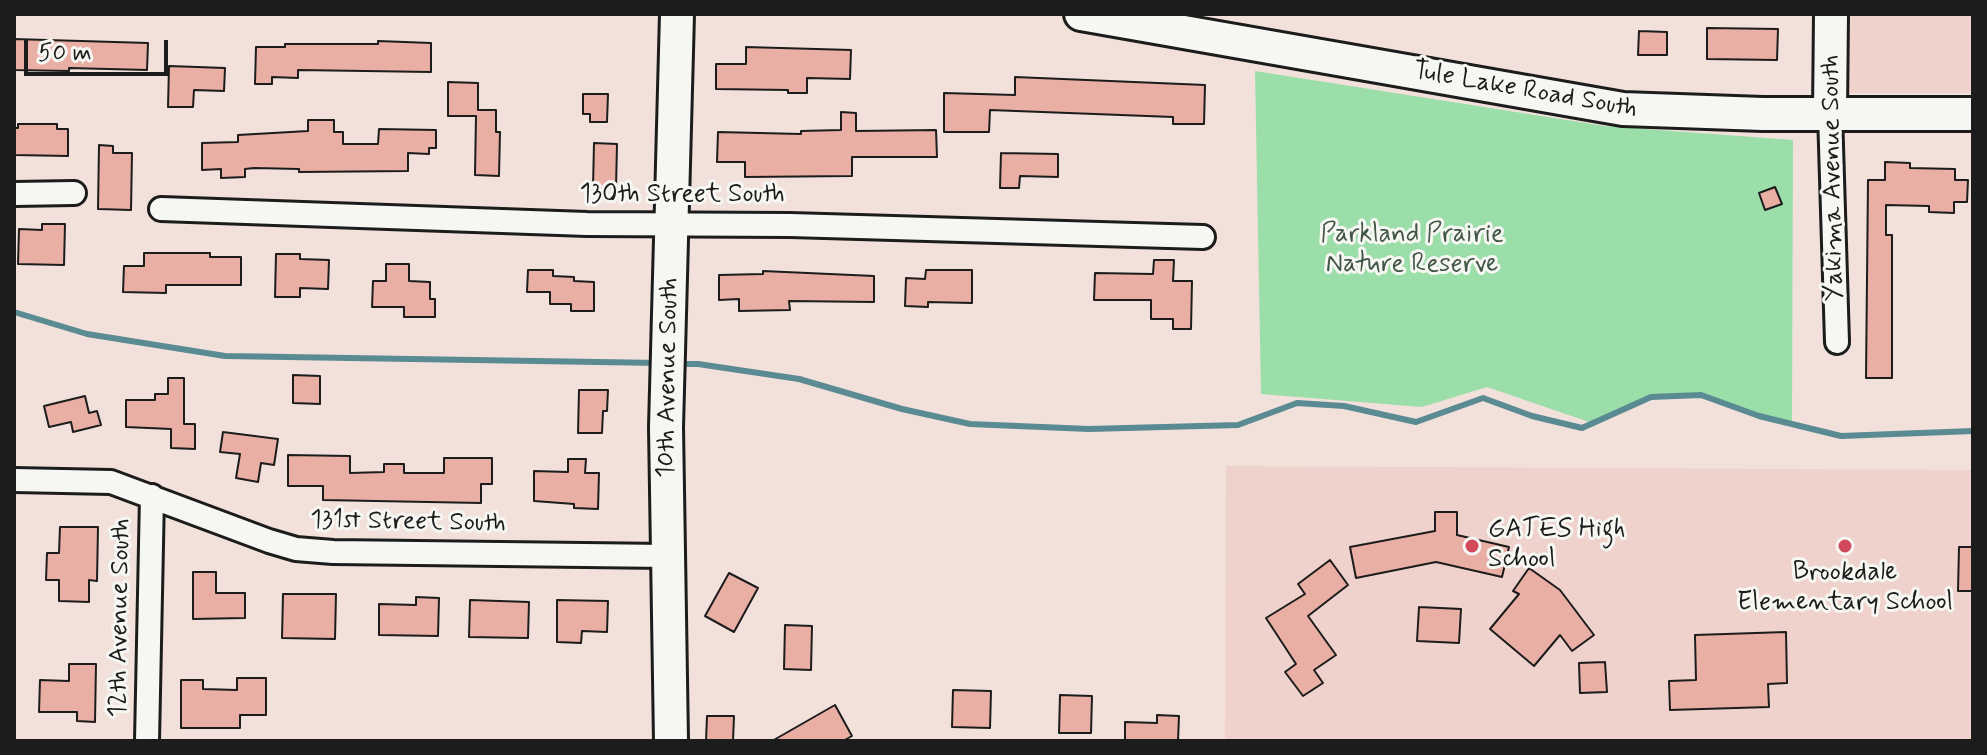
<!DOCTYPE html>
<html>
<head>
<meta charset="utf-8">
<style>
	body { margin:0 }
	#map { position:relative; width:1987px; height:755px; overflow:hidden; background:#f2e1db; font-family:Mynerve,sans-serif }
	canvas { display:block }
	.frame { position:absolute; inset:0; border:16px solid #1c1c1c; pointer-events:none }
	.scale { position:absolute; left:24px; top:40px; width:144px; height:36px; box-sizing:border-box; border:4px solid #1c1c1c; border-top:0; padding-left:10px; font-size:24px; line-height:28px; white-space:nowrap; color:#1c1c1c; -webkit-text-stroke:6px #f6f6f2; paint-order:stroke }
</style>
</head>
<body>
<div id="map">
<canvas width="1987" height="755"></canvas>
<div class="frame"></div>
<div class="scale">50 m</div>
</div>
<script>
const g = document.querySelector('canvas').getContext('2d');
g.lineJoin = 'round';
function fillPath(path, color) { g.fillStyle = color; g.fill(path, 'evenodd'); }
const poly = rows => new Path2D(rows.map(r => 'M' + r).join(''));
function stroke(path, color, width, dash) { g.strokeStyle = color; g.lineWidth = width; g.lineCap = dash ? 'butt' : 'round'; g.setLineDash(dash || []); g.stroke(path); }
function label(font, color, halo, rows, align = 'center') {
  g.font = font + ' Mynerve,sans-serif'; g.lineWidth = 6; g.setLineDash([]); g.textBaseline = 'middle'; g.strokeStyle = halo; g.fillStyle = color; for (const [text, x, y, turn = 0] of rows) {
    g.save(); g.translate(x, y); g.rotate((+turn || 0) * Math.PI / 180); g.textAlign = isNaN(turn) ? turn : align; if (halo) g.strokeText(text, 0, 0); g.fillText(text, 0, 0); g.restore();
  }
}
fillPath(poly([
	[1847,14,1973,14,1973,93,1846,93],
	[1226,466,1973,470,1973,741,1225,741]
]), '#efd2cb');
fillPath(poly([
	[1255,71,1605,126,1793,140,1792,424,1759,416,1701,395,1651,397,1592,423,1487,387,1422,407,1261,394]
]), '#9bdea9');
stroke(poly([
	[14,312,87,334,225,356,660,363],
	[679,364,698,364,799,379,902,409,970,424,1089,429,1238,425,1297,403,1344,406,1416,422,1483,398,1532,416,1582,428,1651,397,1701,395,1759,416,1841,436,1973,431]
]), '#5a8a92', 6);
const building = poly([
	[1707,28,1778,29,1777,60,1707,59,1707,28],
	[1639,31,1667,32,1667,55,1638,55,1639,31],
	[14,39,148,43,147,70,69,68,69,71,14,70,14,39],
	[378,41,431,43,431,72,298,70,298,78,272,77,272,84,255,84,256,47,285,47,285,44,378,44,378,41],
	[746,47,851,50,850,79,807,78,807,93,788,93,788,90,716,89,716,64,746,64,746,47],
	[169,66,225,68,224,91,194,90,193,107,168,107,169,66],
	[1015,77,1205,85,1204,124,1173,124,1173,117,990,110,989,132,944,132,944,93,1015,95,1015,77],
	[448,82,478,83,478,110,496,110,496,132,500,132,499,176,475,175,476,116,448,116,448,82],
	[583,94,608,94,607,122,590,122,590,114,583,114,583,94],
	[841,112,856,113,856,131,936,130,937,157,852,157,852,176,745,177,745,162,717,162,718,132,801,134,801,131,841,130,841,112],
	[308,120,334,120,334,132,343,132,343,144,378,144,379,129,436,130,436,148,429,148,429,154,408,153,408,171,299,172,299,169,254,168,245,169,245,177,221,178,221,169,202,170,202,143,238,142,238,135,308,131,308,120],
	[18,124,57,124,57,129,68,129,68,156,14,155,14,128,18,128,18,124],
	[594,143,617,144,616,188,593,188,594,143],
	[99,145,113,146,113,153,132,153,131,210,98,209,99,145],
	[1001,153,1058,154,1058,177,1020,176,1019,188,1000,188,1001,153],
	[1885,162,1910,163,1910,168,1955,169,1955,180,1968,180,1967,202,1954,202,1954,213,1929,212,1929,206,1886,205,1886,235,1892,235,1892,378,1866,378,1868,180,1885,180,1885,162],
	[1775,187,1782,204,1765,210,1759,193,1775,187],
	[42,224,65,224,64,265,18,264,19,229,42,230,42,224],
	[144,253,210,253,210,257,241,257,241,285,166,285,166,293,123,292,124,266,144,266,144,253],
	[276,254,300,254,300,259,329,260,328,289,300,288,300,297,275,297,276,254],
	[1154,260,1174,260,1173,281,1192,281,1191,329,1173,329,1173,319,1151,319,1151,300,1094,300,1095,273,1153,274,1154,260],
	[386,264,409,264,409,281,430,282,430,299,435,299,435,317,404,317,404,307,372,307,373,281,386,281,386,264],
	[528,270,553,270,553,276,574,277,574,281,594,282,594,311,571,311,571,304,550,304,550,292,527,292,528,270],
	[926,270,972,270,972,303,928,302,928,307,905,306,906,278,925,279,926,270],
	[763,271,874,276,874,302,789,301,790,310,739,311,739,299,719,300,719,275,763,274,763,271],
	[293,375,320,376,320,404,293,403,293,375],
	[168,378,184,378,184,424,195,424,195,449,171,448,171,429,126,427,126,400,155,400,155,394,168,394,168,378],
	[579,390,608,390,607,411,603,411,602,433,578,433,579,390],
	[85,396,89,413,97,411,101,425,73,432,71,422,49,427,44,406,85,396],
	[223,432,278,439,274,465,261,463,258,482,236,478,240,454,220,452,223,432],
	[288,455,350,456,350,473,384,472,384,464,404,464,404,473,444,473,444,458,492,458,492,484,481,484,481,503,323,500,323,486,288,486,288,455],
	[568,459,586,459,585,473,599,473,598,509,574,508,574,504,534,501,534,471,568,472,568,459],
	[1435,512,1457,512,1457,535,1509,547,1502,577,1436,562,1356,578,1350,547,1435,531,1435,512],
	[60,527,98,527,97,581,89,580,89,602,59,601,59,580,46,580,47,553,59,553,60,527],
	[1959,547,1973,547,1973,591,1958,591,1959,547],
	[1330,560,1348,585,1308,616,1336,655,1314,670,1323,683,1303,696,1285,672,1296,664,1266,618,1305,594,1298,584,1330,560],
	[1529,568,1560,590,1594,635,1572,651,1560,635,1534,666,1490,629,1519,594,1513,591,1529,568],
	[193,572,216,572,216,593,245,593,245,618,193,619,193,572],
	[729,573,758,588,734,632,705,616,729,573],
	[283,594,336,594,335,639,282,638,283,594],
	[416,597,439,598,438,636,379,635,379,604,416,605,416,597],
	[470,600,529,602,528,638,469,637,470,600],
	[557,600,608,601,607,632,582,631,581,643,557,642,557,600],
	[1419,607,1461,609,1459,643,1417,641,1419,607],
	[785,625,812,626,811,670,784,669,785,625],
	[1786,632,1787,683,1768,684,1769,707,1670,710,1669,681,1696,680,1695,635,1786,632],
	[1605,662,1607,692,1580,693,1579,663,1605,662],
	[69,664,96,664,95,722,77,721,77,712,39,712,40,680,69,681,69,664],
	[237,678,266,678,266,715,240,715,240,728,181,728,181,680,203,680,203,689,237,690,237,678],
	[953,690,991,691,990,728,952,727,953,690],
	[1060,695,1092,696,1091,733,1059,733,1060,695],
	[835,705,852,736,843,741,772,741,835,705],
	[1157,715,1179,716,1178,741,1125,741,1125,722,1157,723,1157,715],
	[707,716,734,716,733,741,706,741,707,716]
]);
fillPath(building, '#e9afa5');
stroke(building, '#1c1c1c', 2);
const street = poly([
	[1830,113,1837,342],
	[14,194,74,193],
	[161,209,587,224,790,225,1203,237],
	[14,480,111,482,269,541,296,549,333,552,668,556],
	[147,741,152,496]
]);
const secondary = poly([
	[1081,14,1623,109,1763,114,1973,114],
	[1830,113,1831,14],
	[671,741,666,427,677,14]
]);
stroke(street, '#1c1c1c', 28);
stroke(secondary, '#1c1c1c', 38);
stroke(street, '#f6f6f2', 22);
stroke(secondary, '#f6f6f2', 32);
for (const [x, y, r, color] of [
	[1472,546,8,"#d1495b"],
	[1845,546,8,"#d1495b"]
]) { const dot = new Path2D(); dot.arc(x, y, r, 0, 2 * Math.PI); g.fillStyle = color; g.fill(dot); stroke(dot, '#f6f6f2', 3); }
label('26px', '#1c1c1c', '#f6f6f2', [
	["Tule Lake Road South",1525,91,10],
	["Yakima Avenue South",1834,178,-91],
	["130th Street South",682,196],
	["10th Avenue South",669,378,-89],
	["131st Street South",408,523,1],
	["12th Avenue South",121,618,-89]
]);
label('26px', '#425646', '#f6f6f2', [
	["Parkland Prairie",1412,236],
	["Nature Reserve",1412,266]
]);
label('26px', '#1c1c1c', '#f6f6f2', [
	["GATES High",1488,531],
	["School",1488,561],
	["Brookdale",1845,574,"center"],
	["Elementary School",1845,604,"center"]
], 'left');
</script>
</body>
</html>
